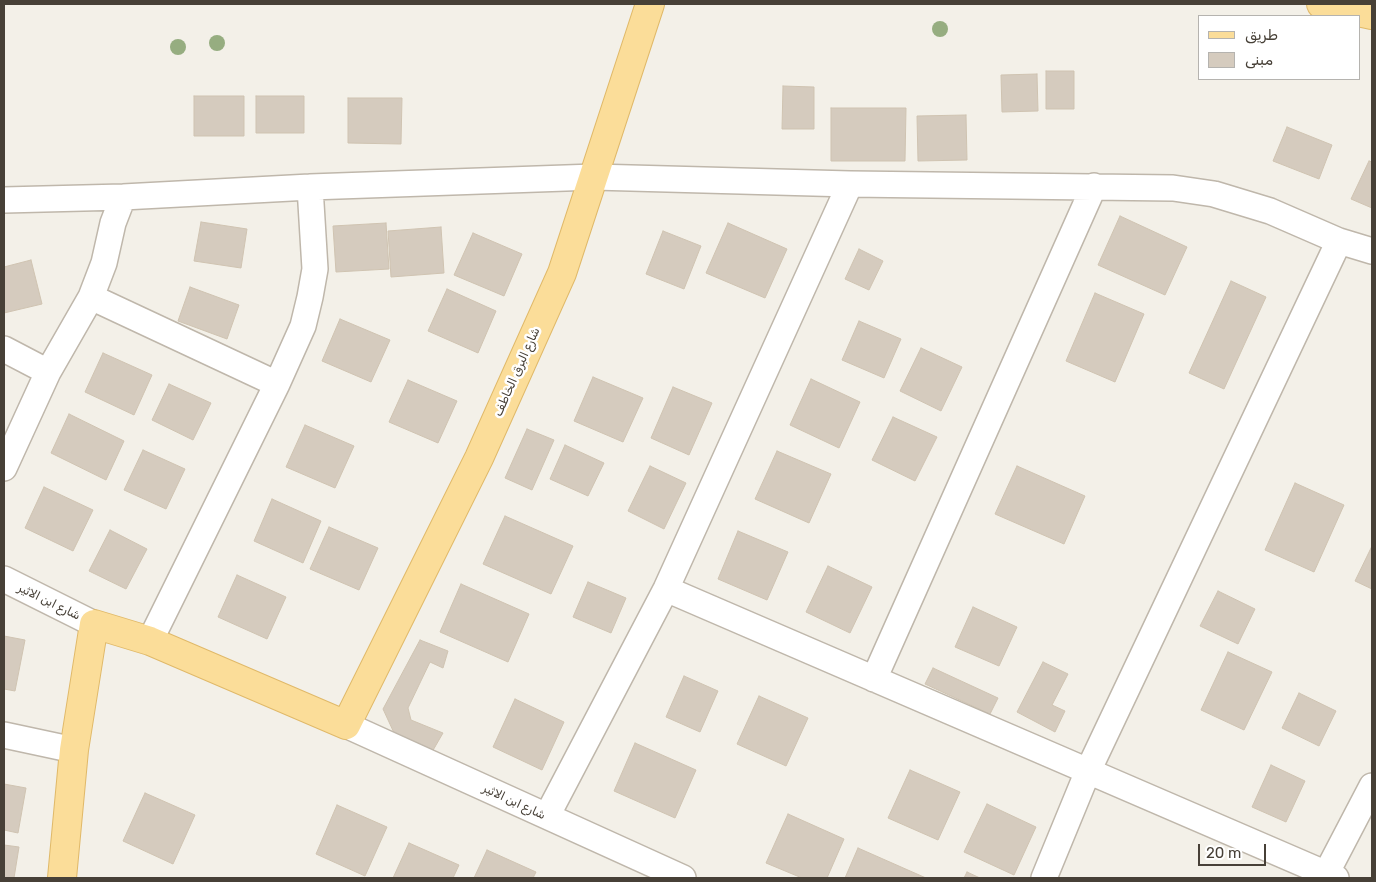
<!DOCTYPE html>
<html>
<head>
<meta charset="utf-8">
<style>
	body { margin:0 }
	#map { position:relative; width:1376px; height:882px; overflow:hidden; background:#f3f0e8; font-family:Rubik,"Noto Naskh Arabic",sans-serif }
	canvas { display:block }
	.frame { position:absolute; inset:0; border:5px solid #474037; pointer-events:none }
	.legend { position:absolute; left:1198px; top:15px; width:162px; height:65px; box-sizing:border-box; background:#fff; border:1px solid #b5b3af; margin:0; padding:6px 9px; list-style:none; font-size:15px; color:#474037 }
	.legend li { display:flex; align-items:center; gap:10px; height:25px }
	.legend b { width:25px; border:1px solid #b5b3af }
	.scale { position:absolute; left:1198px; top:844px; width:68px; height:22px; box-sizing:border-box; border:2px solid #474037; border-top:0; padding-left:6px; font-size:15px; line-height:18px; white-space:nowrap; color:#474037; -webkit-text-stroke:4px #fff; paint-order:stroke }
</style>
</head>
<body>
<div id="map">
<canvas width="1376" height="882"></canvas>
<div class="frame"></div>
<ul class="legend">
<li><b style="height:6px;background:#fbdd99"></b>طريق</li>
<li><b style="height:14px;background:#d5cbbe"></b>مبنى</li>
</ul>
<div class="scale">20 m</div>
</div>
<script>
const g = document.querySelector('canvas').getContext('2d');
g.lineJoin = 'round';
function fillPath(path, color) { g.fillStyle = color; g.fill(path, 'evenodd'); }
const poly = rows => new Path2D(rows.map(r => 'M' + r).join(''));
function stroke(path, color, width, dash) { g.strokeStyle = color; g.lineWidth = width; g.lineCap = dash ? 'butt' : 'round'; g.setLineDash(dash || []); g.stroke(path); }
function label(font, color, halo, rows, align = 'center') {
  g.font = font + ' Rubik,"Noto Naskh Arabic",sans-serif'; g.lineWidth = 5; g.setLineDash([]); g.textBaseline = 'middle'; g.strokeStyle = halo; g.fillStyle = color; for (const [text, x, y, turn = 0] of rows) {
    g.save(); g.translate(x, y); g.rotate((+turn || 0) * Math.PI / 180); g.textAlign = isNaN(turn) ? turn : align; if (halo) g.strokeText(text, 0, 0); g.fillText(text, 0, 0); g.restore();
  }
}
const building = poly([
	[1046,71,1074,71,1074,109,1046,109,1046,71],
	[1037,74,1038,111,1002,112,1001,75,1037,74],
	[783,86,814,87,814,129,782,129,783,86],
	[194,96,244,96,244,136,194,136,194,96],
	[256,96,304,96,304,133,256,133,256,96],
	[348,98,402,98,401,144,348,143,348,98],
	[831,108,906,108,905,161,831,161,831,108],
	[966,115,967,160,918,161,917,116,966,115],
	[1287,127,1332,145,1319,179,1273,161,1287,127],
	[1369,161,1372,162,1372,208,1351,199,1369,161],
	[1120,216,1187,247,1165,295,1098,265,1120,216],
	[201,222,247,229,241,268,194,261,201,222],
	[386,223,389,269,336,272,333,226,386,223],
	[728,223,787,249,765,298,706,273,728,223],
	[441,227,444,273,391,277,388,231,441,227],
	[663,231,701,246,684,289,646,274,663,231],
	[473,233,522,254,504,296,454,275,473,233],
	[859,249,883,261,869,290,845,279,859,249],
	[31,260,42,304,4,313,4,267,31,260],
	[1231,281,1266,297,1224,389,1189,373,1231,281],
	[190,287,239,305,227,339,178,321,190,287],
	[447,289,496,311,478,353,428,331,447,289],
	[1095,293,1144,314,1115,382,1066,361,1095,293],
	[340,319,390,340,371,382,322,361,340,319],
	[859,321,901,339,884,378,842,360,859,321],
	[921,348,962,367,941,411,900,391,921,348],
	[103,353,152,375,134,415,85,392,103,353],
	[593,377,643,398,623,442,574,421,593,377],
	[811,379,860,402,839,448,790,425,811,379],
	[408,380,457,401,438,443,389,422,408,380],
	[169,384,211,403,193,440,152,420,169,384],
	[673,387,712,403,689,455,651,438,673,387],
	[69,414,124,441,106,480,51,453,69,414],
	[893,417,937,437,915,481,872,460,893,417],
	[305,425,354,446,335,488,286,467,305,425],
	[527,429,554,440,532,490,505,478,527,429],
	[565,445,604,463,588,496,550,479,565,445],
	[143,450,185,469,166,509,124,490,143,450],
	[777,451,831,474,809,523,755,499,777,451],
	[650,466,686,483,664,529,628,511,650,466],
	[1017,466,1085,496,1064,544,995,514,1017,466],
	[1295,483,1344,505,1314,572,1265,550,1295,483],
	[44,487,93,510,73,551,25,528,44,487],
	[272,499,321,521,303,563,254,541,272,499],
	[505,516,573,546,551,594,483,564,505,516],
	[329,527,378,548,359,590,310,569,329,527],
	[110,530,147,549,126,589,89,571,110,530],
	[738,531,788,552,767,600,718,579,738,531],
	[1372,546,1372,589,1355,581,1372,546],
	[828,566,872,587,850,633,806,612,828,566],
	[237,575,286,597,267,639,218,617,237,575],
	[588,582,626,598,611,633,573,617,588,582],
	[461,584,529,614,508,662,440,632,461,584],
	[1218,591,1255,609,1238,644,1200,626,1218,591],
	[973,607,1017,627,999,666,955,647,973,607],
	[4,636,25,640,15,691,4,689,4,636],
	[420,640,448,651,443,668,430,662,408,708,411,720,443,733,432,752,395,735,383,709,420,640],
	[1228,652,1272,672,1244,730,1201,710,1228,652],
	[1043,662,1068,674,1052,705,1065,711,1055,732,1017,712,1043,662],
	[933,668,998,698,990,714,925,684,933,668],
	[684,676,718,691,700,732,666,717,684,676],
	[1299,693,1336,711,1319,746,1282,728,1299,693],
	[759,696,808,718,786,766,737,744,759,696],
	[515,699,564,722,542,770,493,747,515,699],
	[635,743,696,770,675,818,614,791,635,743],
	[1271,765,1305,781,1286,822,1252,807,1271,765],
	[910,770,960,792,938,840,888,818,910,770],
	[4,784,26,788,18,833,4,830,4,784],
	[145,793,195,815,173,864,123,841,145,793],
	[987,804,1036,827,1014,875,964,852,987,804],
	[337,805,387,827,365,876,316,854,337,805],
	[788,814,844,839,827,878,802,878,766,863,788,814],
	[409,843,459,865,453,878,393,878,409,843],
	[4,845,19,847,14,878,4,878,4,845],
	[858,848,926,878,845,878,858,848],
	[487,850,536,872,533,878,474,878,487,850],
	[967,872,980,878,964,878,967,872]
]);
fillPath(building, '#d5cbbe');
stroke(building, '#cfc3b1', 1);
const street = poly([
	[4,200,123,197,310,187,594,177,850,184,1173,188,1214,194,1270,211,1339,241,1372,251],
	[91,297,277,384],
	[4,349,48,372],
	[4,468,48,372,91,297,104,263,113,223,123,197],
	[4,579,94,624],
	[666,589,1336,878],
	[150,641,277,384,303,326,310,297,315,269,310,187],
	[874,679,1094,186],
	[346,725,683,878],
	[4,735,74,750],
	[547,816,666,589,850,184],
	[1326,874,1372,786],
	[1044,878,1088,771,1339,241]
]);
const primary = poly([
	[1321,4,1372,15],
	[62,878,74,750,94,624,150,641,346,725,479,458,562,273,650,4]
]);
stroke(street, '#bfb7ab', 28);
stroke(primary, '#e0b969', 30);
stroke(street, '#fff', 25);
stroke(primary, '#fbdd99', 28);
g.fillStyle = '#96ad80';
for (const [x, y] of [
	[940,29],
	[217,43],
	[178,47]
]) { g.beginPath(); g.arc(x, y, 8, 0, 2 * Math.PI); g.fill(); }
label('12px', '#474037', '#fff', [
	["شارع البرق الخاطف",517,372,-66],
	["شارع ابن الاثير",49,602,26],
	["شارع ابن الاثير",514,802,25]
]);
</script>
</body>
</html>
